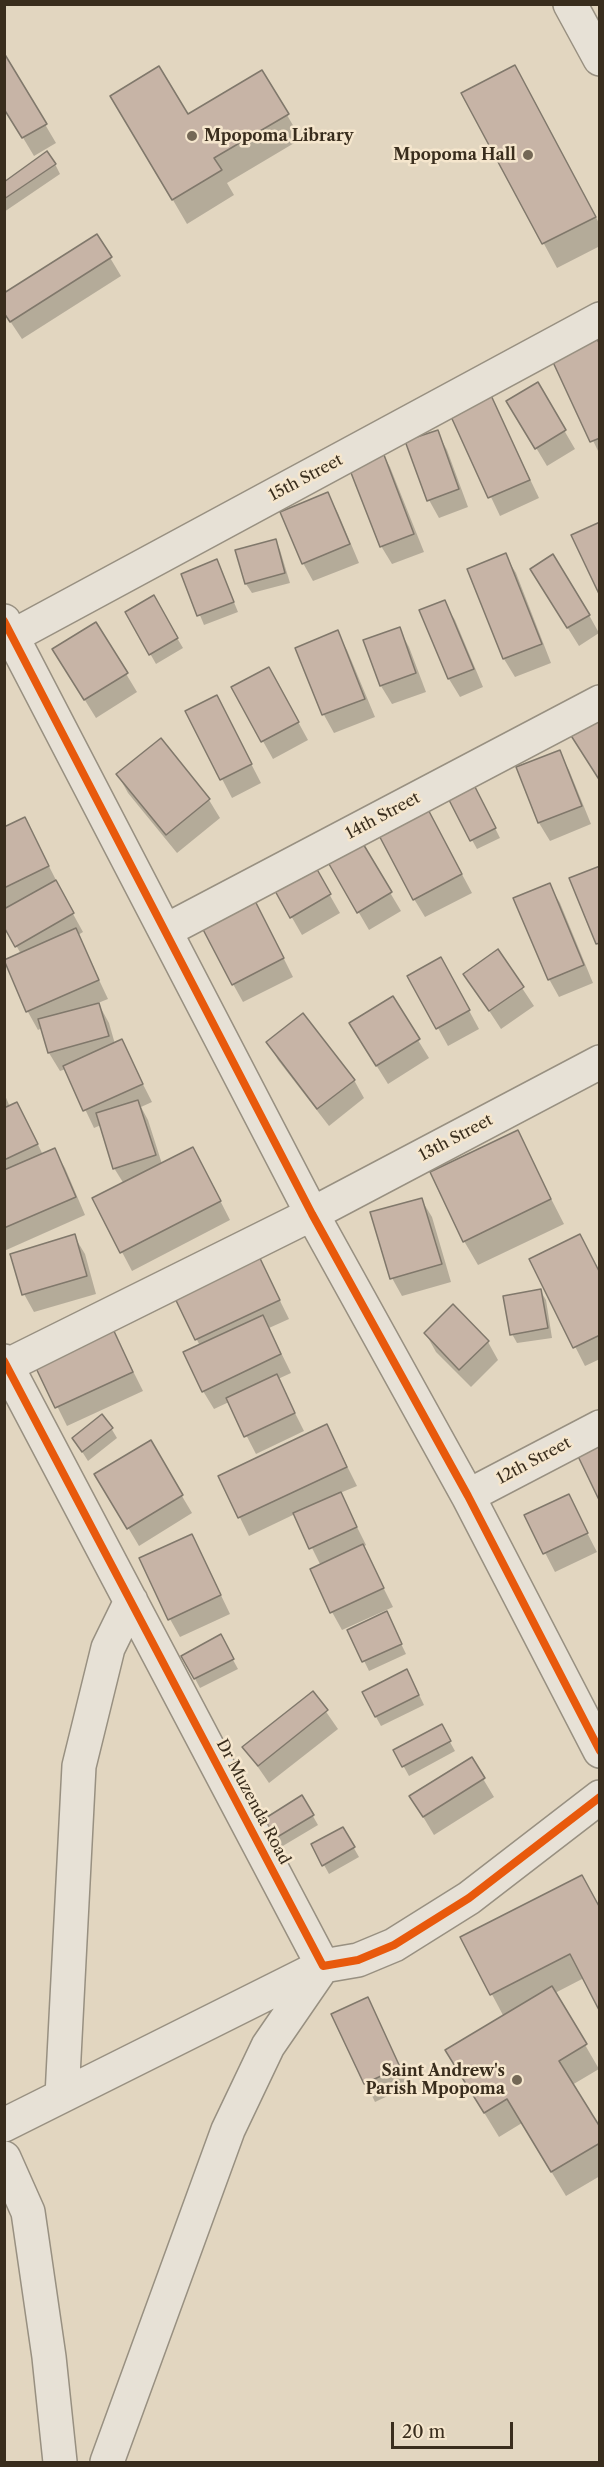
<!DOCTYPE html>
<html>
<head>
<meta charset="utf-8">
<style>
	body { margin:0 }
	#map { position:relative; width:604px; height:2467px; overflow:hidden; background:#e2d6c0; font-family:"Libre Caslon Text",serif }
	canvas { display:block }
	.frame { position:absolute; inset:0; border:6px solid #392d1d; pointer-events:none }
	.scale { position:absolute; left:391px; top:2422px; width:122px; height:27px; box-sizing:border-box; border:3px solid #392d1d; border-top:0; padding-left:8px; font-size:18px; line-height:21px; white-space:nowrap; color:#392d1d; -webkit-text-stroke:4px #f5e6cd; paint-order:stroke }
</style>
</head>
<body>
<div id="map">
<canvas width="604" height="2467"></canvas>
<div class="frame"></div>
<div class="scale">20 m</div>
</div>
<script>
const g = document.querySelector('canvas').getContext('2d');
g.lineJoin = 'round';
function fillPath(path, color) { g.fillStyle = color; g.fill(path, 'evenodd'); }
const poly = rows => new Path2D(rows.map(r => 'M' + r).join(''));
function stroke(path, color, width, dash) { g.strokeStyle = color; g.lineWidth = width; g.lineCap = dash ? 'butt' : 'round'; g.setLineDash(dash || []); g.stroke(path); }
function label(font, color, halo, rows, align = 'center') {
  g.font = font + ' "Libre Caslon Text",serif'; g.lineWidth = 5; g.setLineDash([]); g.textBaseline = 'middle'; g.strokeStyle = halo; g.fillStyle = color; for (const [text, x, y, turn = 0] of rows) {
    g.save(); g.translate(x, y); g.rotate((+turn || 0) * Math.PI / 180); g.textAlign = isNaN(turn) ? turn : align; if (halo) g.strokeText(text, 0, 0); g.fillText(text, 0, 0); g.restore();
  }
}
fillPath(poly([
	[4,55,56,143,34,156,4,106],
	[529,91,600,225,600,246,557,268,463,94],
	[112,96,188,116,287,115,301,139,227,183,234,195,187,224],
	[55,164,60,174,4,212,4,184],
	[97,236,121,276,22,339,4,312],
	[600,347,600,455,554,360],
	[537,384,575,449,547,466,508,401],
	[489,393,539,498,500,516,450,411],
	[437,432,447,450,468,507,439,518,429,500],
	[380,449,390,467,424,552,392,564,381,546],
	[328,494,338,513,359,563,313,581,303,563],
	[275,540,280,550,290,583,252,593,246,584,237,551],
	[505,555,516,573,551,663,515,677,504,659,469,570],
	[217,561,238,612,204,625,183,574],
	[542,587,589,615,599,633,579,646],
	[153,597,183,648,156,664,127,613],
	[444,602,455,620,483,687,460,697,449,679,421,611],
	[96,624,137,692,96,718,65,668],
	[399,629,409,647,426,692,392,704,381,686,365,641],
	[337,632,347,650,375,717,334,733,324,715,297,648],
	[279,687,308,740,273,759,233,688],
	[187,712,226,715,261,783,232,798],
	[161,740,209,800,220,818,177,853,128,793,118,775],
	[559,752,569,770,591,824,550,841,539,823,518,768],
	[479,796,500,838,477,849,472,840],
	[432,818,472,893,425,917,414,899],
	[25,819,58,884,57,885,83,932,78,935,108,999,98,1003,109,1023,115,1044,121,1041,152,1102,141,1107,148,1120,162,1164,203,1167,230,1220,132,1271,94,1199,124,1184,114,1168,101,1125,94,1128,66,1069,60,1071,49,1053,42,1028,38,1030,28,1012,5,961,21,954,4,924,4,829],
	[358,839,401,911,369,930,327,858],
	[309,859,340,913,302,935,271,881],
	[549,885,560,903,593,983,559,997,549,979],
	[260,911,293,977,243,1002,233,984],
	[498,952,534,1006,501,1029,465,974],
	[451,977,479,1029,448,1046,438,1028],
	[392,998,429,1058,388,1084,361,1041],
	[268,1042,354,1080,364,1098,329,1126,278,1060],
	[4,1093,10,1107,27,1122,43,1155,54,1150,65,1168,85,1215,4,1251],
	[517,1132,564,1224,478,1265,464,1241],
	[421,1199,432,1217,451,1282,402,1296,392,1278],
	[74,1236,85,1254,96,1294,34,1312,24,1294],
	[256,1252,289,1319,269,1328,291,1373,278,1379,304,1431,256,1454,229,1402,214,1409,203,1391,200,1346,173,1291],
	[531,1260,600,1273,600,1359,585,1366],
	[540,1290,546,1300,552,1338,517,1343,512,1334],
	[113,1331,143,1391,67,1426,37,1366],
	[426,1334,488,1342,498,1360,471,1387,436,1352],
	[327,1426,357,1486,340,1493,366,1545,363,1547,393,1607,342,1630,332,1612,321,1566,295,1514,249,1536,220,1477],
	[111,1428,117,1438,88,1461,74,1439],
	[150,1442,192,1513,139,1546,96,1474],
	[568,1496,597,1552,555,1572,526,1516],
	[192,1535,230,1614,180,1637,170,1619],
	[391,1623,406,1654,369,1671,349,1630],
	[220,1636,238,1669,200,1688,183,1656],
	[412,1680,424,1705,381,1726,376,1717],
	[313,1693,338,1729,269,1783,244,1747],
	[441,1726,455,1751,409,1776,395,1751],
	[471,1759,494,1797,434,1835,422,1815],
	[302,1797,318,1825,271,1853,255,1826],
	[343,1829,359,1857,329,1874,313,1845],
	[582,1877,584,1978,555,1993,599,2069,572,2085,600,2130,600,2176,566,2196,522,2123,499,2137,461,2075,504,2017,462,1938],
	[367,1999,409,2086,375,2102,333,2015]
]), '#0003');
const building = poly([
	[4,53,47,124,22,138,4,109,4,53],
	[515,65,596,217,542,244,461,93,515,65],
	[159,66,188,114,262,70,289,114,214,158,222,170,172,200,110,96,159,66],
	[47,151,56,164,4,199,4,182,47,151],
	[97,234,112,257,10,322,4,313,4,293,97,234],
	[597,339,600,345,600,438,590,442,552,360,597,339],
	[538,382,566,430,535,449,506,401,538,382],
	[489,391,530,480,488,498,448,410,489,391],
	[438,430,459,489,427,501,405,441,438,430],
	[381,447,414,534,380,547,346,460,381,447],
	[328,492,350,544,302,564,280,512,328,492],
	[600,522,600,596,571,535,600,522],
	[276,539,285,573,245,584,235,550,276,539],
	[506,553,542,644,503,659,467,569,506,553],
	[553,554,590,615,567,628,530,569,553,554],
	[217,559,234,602,197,616,181,574,217,559],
	[154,595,178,638,149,655,125,612,154,595],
	[445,600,474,669,448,679,419,610,445,600],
	[96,622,128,673,84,700,52,649,96,622],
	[400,627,416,673,380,686,363,640,400,627],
	[338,630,365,699,322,715,295,648,338,630],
	[269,667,299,722,261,742,231,687,269,667],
	[217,695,252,764,220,780,185,711,217,695],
	[600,718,600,781,570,734,600,718],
	[161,738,210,799,166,835,116,774,161,738],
	[560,750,582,806,538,823,516,767,560,750],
	[474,785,496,828,470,841,448,798,474,785],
	[422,798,462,874,413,900,373,824,422,798],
	[25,817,49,866,4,888,4,827,25,817],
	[359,837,392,892,357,913,325,857,359,837],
	[310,857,331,894,290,918,269,880,310,857],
	[600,866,600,943,596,944,569,878,600,866],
	[56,880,74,913,15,947,4,927,4,909,56,880],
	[550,883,584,965,548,980,513,898,550,883],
	[250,891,284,958,232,985,197,918,250,891],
	[76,928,99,980,26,1012,4,960,76,928],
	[498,949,524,987,489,1011,463,974,498,949],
	[441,957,470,1010,436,1029,407,976,441,957],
	[393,996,420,1039,376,1066,349,1023,393,996],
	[99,1003,109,1036,48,1053,38,1019,99,1003],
	[303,1013,355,1080,317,1109,266,1042,303,1013],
	[122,1039,143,1084,83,1111,63,1066,122,1039],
	[138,1100,156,1155,113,1169,96,1113,138,1100],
	[17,1102,38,1144,4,1160,4,1108,17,1102],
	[518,1130,551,1199,463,1242,430,1172,518,1130],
	[193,1147,221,1201,120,1253,92,1198,193,1147],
	[55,1148,76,1197,4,1228,4,1170,55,1148],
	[422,1198,442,1264,390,1279,370,1212,422,1198],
	[75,1234,87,1276,22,1295,10,1254,75,1234],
	[580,1234,600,1273,600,1335,573,1348,529,1259,580,1234],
	[256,1250,280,1300,195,1340,171,1290,256,1250],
	[541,1289,548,1328,510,1335,503,1296,541,1289],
	[453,1304,489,1341,459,1370,424,1333,453,1304],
	[263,1315,281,1354,202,1392,183,1352,263,1315],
	[113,1329,133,1372,55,1408,35,1366,113,1329],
	[277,1374,295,1413,244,1437,226,1398,277,1374],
	[102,1414,113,1428,82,1452,72,1438,102,1414],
	[327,1424,347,1467,238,1518,218,1476,327,1424],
	[600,1438,600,1502,575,1450,600,1438],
	[151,1440,183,1495,127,1529,94,1474,151,1440],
	[341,1492,357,1527,309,1549,293,1513,341,1492],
	[569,1494,588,1533,543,1554,524,1515,569,1494],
	[192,1534,221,1595,168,1620,139,1558,192,1534],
	[363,1544,384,1588,330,1613,310,1569,363,1544],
	[387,1611,402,1644,362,1662,347,1630,387,1611],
	[221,1634,234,1659,194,1679,181,1656,221,1634],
	[407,1669,419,1695,375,1717,362,1692,407,1669],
	[313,1691,328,1710,258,1766,242,1747,313,1691],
	[442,1724,451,1741,402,1767,393,1750,442,1724],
	[472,1757,485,1778,423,1817,409,1796,472,1757],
	[302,1795,314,1815,264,1845,253,1826,302,1795],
	[343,1827,355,1847,322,1866,311,1844,343,1827],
	[582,1875,600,1908,600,2012,570,1954,490,1995,460,1937,582,1875],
	[552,1986,587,2044,559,2061,600,2127,600,2143,551,2172,507,2099,484,2113,445,2050,552,1986],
	[368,1997,400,2067,364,2084,331,2014,368,1997]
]);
fillPath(building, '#c7b4a6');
stroke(building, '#80786b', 1.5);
const minor = poly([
	[570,4,600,59],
	[4,621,312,1214,468,1496,600,1751],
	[13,636,600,319],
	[167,930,600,702],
	[4,1361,323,1966,358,1960,394,1945,469,1898,600,1797],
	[4,1367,312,1214,600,1062],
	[468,1496,600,1427],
	[62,2096,79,1766,108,1648,131,1601],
	[4,2125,322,1966],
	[4,2158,28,2212,49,2357,60,2462],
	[107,2462,228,2130,268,2046,323,1966]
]);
stroke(minor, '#989081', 36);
stroke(minor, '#e7e1d6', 33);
stroke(poly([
	[4,621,312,1214,468,1496,600,1751],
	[4,1361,323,1966,358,1960,394,1945,469,1898,600,1797]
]), '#e8590c', 8);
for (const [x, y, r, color] of [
	[192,136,6,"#746856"],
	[528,155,6,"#746856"],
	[517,2080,6,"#746856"]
]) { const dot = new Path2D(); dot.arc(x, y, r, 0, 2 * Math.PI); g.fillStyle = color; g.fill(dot); stroke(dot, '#f5e6cd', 2); }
label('bold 16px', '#392d1d', '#f5e6cd', [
	["Mpopoma Library",204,136,"left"],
	["Mpopoma Hall",516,155],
	["Saint Andrew's",505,2071],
	["Parish Mpopoma",505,2089]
], 'right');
label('16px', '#392d1d', '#f5e6cd', [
	["15th Street",306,478,-28],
	["14th Street",383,816,-28],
	["13th Street",456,1138,-28],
	["12th Street",534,1461,-28],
	["Dr Muzenda Road",253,1802,62]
]);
</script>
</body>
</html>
